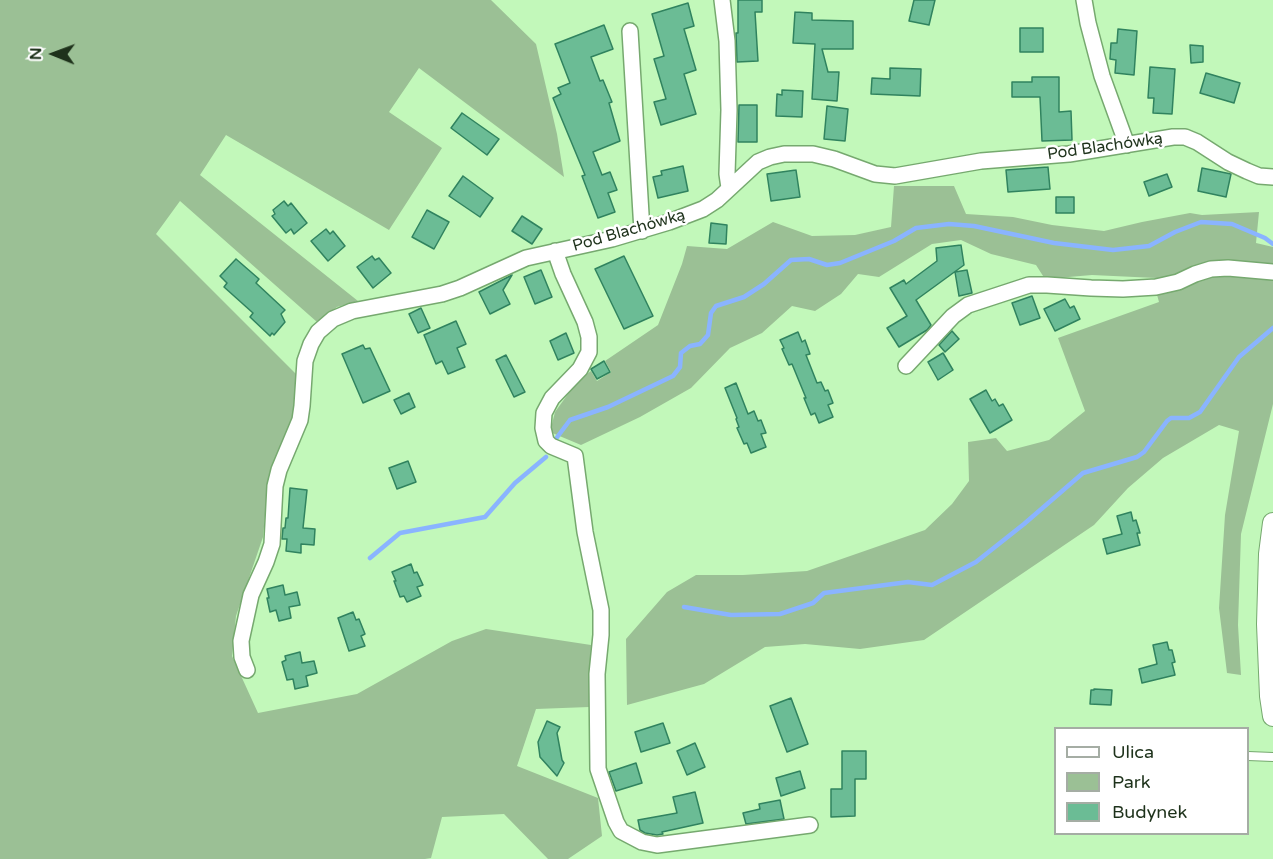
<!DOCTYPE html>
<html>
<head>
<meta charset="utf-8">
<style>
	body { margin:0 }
	#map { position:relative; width:1273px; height:859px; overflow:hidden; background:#c2f8ba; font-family:"Varela Round",sans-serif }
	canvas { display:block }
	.legend { position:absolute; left:1054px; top:727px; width:195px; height:108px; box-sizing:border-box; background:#fff; border:2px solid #a5ada4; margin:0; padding:8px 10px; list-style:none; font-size:18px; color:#1e321b }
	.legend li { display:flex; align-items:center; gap:12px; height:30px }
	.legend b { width:30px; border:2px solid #a5ada4 }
	.north { position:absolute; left:24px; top:24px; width:60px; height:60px; -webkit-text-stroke:4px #fff; paint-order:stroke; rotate:271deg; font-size:16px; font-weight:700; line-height:24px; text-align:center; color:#1e321b }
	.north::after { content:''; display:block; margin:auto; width:21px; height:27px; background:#1e321b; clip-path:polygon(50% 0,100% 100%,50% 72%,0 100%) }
</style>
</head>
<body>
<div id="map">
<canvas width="1273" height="859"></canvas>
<ul class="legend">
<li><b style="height:8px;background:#fff"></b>Ulica</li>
<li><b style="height:16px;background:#9bc095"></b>Park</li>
<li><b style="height:16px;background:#6bbc95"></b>Budynek</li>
</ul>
<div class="north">N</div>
</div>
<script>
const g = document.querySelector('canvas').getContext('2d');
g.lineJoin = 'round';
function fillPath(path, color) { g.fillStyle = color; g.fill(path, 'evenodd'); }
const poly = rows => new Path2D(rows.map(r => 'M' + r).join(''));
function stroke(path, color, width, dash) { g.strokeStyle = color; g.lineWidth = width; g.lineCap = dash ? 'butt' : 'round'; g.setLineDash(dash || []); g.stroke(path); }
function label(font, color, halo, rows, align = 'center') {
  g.font = font + ' "Varela Round",sans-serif'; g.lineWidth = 5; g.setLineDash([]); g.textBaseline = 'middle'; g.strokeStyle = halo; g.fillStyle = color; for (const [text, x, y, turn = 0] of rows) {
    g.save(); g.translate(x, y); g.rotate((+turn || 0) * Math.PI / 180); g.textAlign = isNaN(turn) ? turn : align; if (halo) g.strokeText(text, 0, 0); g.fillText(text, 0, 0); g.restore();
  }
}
fillPath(poly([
	[0,0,491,0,536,44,557,134,564,177,419,68,389,112,442,148,389,230,226,135,200,175,358,301,337,307,317,322,180,201,156,234,296,374,294,413,269,474,263,537,236,616,232,656,258,713,357,694,452,641,486,629,591,645,589,707,536,709,517,766,598,798,602,836,568,859,548,859,504,814,442,817,431,858,425,859,0,859],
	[894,186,954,186,966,214,1013,217,1052,225,1104,231,1142,222,1190,213,1202,215,1259,212,1256,243,1273,247,1273,404,1241,534,1238,625,1241,675,1227,673,1219,608,1225,515,1239,431,1219,425,1163,458,1128,488,1094,525,924,640,860,649,805,644,765,647,704,684,627,705,626,639,667,592,696,575,743,575,807,571,925,530,952,504,969,481,968,442,996,438,1007,451,1049,440,1085,411,1058,338,1159,302,1156,291,1156,278,1092,275,1045,279,1036,265,991,254,961,240,932,244,879,277,858,274,841,294,815,311,792,306,762,333,730,348,691,388,640,417,581,445,550,432,555,412,578,380,591,371,597,381,611,372,605,361,658,325,682,264,687,246,727,249,773,222,812,236,855,235,891,227]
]), '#9bc095');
stroke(poly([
	[555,440,570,420,608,407,673,376,680,367,681,353,690,346,700,344,708,335,711,313,716,306,744,297,764,284,791,260,809,259,827,265,840,263,894,241,916,228,949,224,974,226,1054,243,1113,250,1149,246,1175,232,1201,222,1232,224,1265,238,1273,244],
	[370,558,400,533,485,517,515,483,546,457],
	[684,607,731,615,780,614,813,603,824,593,908,582,932,585,976,562,1024,524,1083,473,1137,457,1144,452,1167,421,1171,418,1189,418,1200,412,1239,357,1273,328]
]), '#8ab4ff', 4.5);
const building = poly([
	[738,0,762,0,762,12,755,12,758,61,737,62,736,33,738,33,738,0],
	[914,0,935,0,929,25,909,21,914,0],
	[688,3,694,26,684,29,696,70,684,74,696,114,661,125,654,102,666,99,654,59,664,56,652,14,688,3],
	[795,12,812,13,812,20,853,21,853,49,822,49,828,72,839,72,837,101,812,99,815,44,793,43,795,12],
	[604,25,613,49,591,57,600,81,603,80,612,102,609,103,620,141,593,152,602,175,610,172,617,190,608,193,615,212,598,218,582,176,585,175,553,98,561,94,558,88,570,83,555,44,604,25],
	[1020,28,1043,28,1043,52,1020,52,1020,28],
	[1118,29,1137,31,1134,75,1115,73,1116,60,1110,59,1111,43,1117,43,1118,29],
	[1190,45,1203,46,1203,62,1191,63,1190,45],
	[1150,67,1175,69,1172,114,1153,113,1154,98,1148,98,1150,67],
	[890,68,921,69,920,96,871,94,872,78,890,79,890,68],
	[1206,73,1240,83,1234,103,1200,93,1206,73],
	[1032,77,1059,77,1059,112,1071,111,1072,140,1042,141,1040,97,1012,97,1012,82,1032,82,1032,77],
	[782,90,803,91,802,117,776,116,777,94,782,95,782,90],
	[739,105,757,105,757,142,738,142,739,105],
	[827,106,848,109,845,141,824,139,827,106],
	[462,113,499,139,487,155,451,128,462,113],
	[683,166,688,191,658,198,653,177,662,175,661,171,683,166],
	[1048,167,1050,189,1008,192,1006,170,1048,167],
	[1202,168,1231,174,1226,197,1198,191,1202,168],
	[796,170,800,197,771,201,767,174,796,170],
	[1167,174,1172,187,1149,196,1144,182,1167,174],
	[463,176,493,198,480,217,449,196,463,176],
	[1056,197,1074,197,1074,213,1056,213,1056,197],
	[284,201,288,206,291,203,307,223,294,234,291,229,286,233,272,216,275,214,273,210,284,201],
	[427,210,449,222,434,249,412,237,427,210],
	[522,216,542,229,532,244,512,231,522,216],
	[711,223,727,225,726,244,709,243,711,223],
	[326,229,330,234,333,231,345,246,328,261,311,241,326,229],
	[961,245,964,265,916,300,931,325,927,330,899,347,887,328,907,316,890,288,904,280,906,284,937,261,936,248,961,245],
	[372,256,375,260,379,258,391,273,373,288,357,267,372,256],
	[624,256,653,316,624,329,595,269,624,256],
	[236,259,259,279,256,283,285,310,281,314,285,322,274,335,272,333,270,336,250,317,253,313,224,287,227,283,220,276,236,259],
	[541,270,552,297,535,304,524,277,541,270],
	[967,270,972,293,959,296,955,272,967,270],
	[512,275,503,290,510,304,490,314,479,292,512,275],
	[1032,296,1040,318,1020,325,1012,303,1032,296],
	[1065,299,1070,308,1074,306,1080,319,1055,331,1044,309,1065,299],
	[421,308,430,328,418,333,409,314,421,308],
	[456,321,466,344,457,348,465,367,448,374,442,361,436,364,424,335,456,321],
	[952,331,959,339,945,352,939,345,952,331],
	[798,332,802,342,805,340,810,354,806,355,817,383,821,382,825,391,828,390,833,403,828,405,833,417,819,423,815,413,811,415,804,398,806,398,792,364,789,365,782,349,784,348,780,340,798,332],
	[566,333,574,353,558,360,550,341,566,333],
	[363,345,365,349,370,348,390,391,363,403,342,354,363,345],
	[943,353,953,370,938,380,928,362,943,353],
	[506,355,525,392,514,397,496,360,506,355],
	[604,361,610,372,597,379,591,369,604,361],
	[736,383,748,414,754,411,758,421,761,420,766,433,761,434,766,447,751,453,747,443,744,444,737,428,739,427,736,419,737,418,725,388,736,383],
	[986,390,992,401,995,399,999,406,1003,404,1012,420,990,433,970,399,986,390],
	[409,393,415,407,401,414,394,400,409,393],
	[408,461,416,482,397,489,389,468,408,461],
	[290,488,307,490,303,528,315,529,314,545,301,544,301,553,286,551,287,539,282,539,283,528,285,528,286,518,288,518,290,488],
	[1131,512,1133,521,1136,520,1140,533,1137,533,1140,545,1107,554,1103,539,1122,534,1117,516,1131,512],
	[411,564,414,573,417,572,423,585,417,587,421,596,407,602,404,596,400,597,394,581,396,581,392,572,411,564],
	[283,585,285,595,297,592,300,605,289,607,291,618,279,621,276,610,270,612,267,598,269,598,267,589,283,585],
	[353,612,356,620,359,619,365,634,361,636,365,646,349,651,338,618,353,612],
	[1167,642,1169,650,1172,650,1175,662,1172,663,1175,675,1142,683,1139,669,1157,664,1153,645,1167,642],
	[300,652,302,663,314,661,317,673,306,676,308,686,295,689,293,679,287,680,282,662,286,660,285,656,300,652],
	[1094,689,1112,690,1111,705,1090,704,1091,690,1094,690,1094,689],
	[791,698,808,744,787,752,770,706,791,698],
	[547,721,560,727,557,733,562,760,564,763,557,776,540,757,538,742,547,721],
	[663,723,670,743,641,752,635,732,663,723],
	[695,743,705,767,687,775,677,751,695,743],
	[842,751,866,751,866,779,855,779,855,816,831,817,831,789,842,789,842,751],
	[636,763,642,783,616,791,609,772,636,763],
	[800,771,805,788,781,796,776,778,800,771],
	[695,792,703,823,662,832,663,834,657,835,645,833,640,830,638,820,677,813,673,797,695,792],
	[780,800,784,819,746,824,743,813,760,809,759,804,780,800]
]);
fillPath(building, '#6bbc95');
stroke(building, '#30835f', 1.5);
const lane = poly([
	[1248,756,1273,757]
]);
const street = poly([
	[722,0,727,41,729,110,727,174,729,188],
	[1084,0,1088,23,1102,76,1127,145],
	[630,31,642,231],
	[555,251,563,274,585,322,589,337,589,352,580,369,552,398,544,413,543,428,546,441,551,446,575,456,585,532,601,610,601,635,597,674,598,769,616,822,621,831,642,842,657,845,810,825],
	[906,366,953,316,968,305,1029,285,1047,285,1091,288,1123,289,1156,287,1178,282,1195,274,1211,269,1228,268,1273,272],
	[247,670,242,657,241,641,251,595,266,562,272,544,275,486,279,470,300,420,302,406,305,361,311,344,318,332,333,319,352,311,442,294,460,288,526,258,612,239,669,222,703,209,717,200,758,162,770,157,784,154,813,154,834,159,875,174,895,176,981,161,1069,154,1173,137,1185,137,1197,142,1228,162,1247,171,1259,176,1273,177]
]);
const secondary = poly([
	[1273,523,1269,554,1267,624,1270,696,1273,716]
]);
stroke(lane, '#76a96f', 10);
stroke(street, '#76a96f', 18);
stroke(secondary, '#76a96f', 22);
stroke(lane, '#fff', 8);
stroke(street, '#fff', 15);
stroke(secondary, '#fff', 20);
label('16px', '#1e321b', '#fff', [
	["Pod Blachówką",1105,147,-8],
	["Pod Blachówką",629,231,-16]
]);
</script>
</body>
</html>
